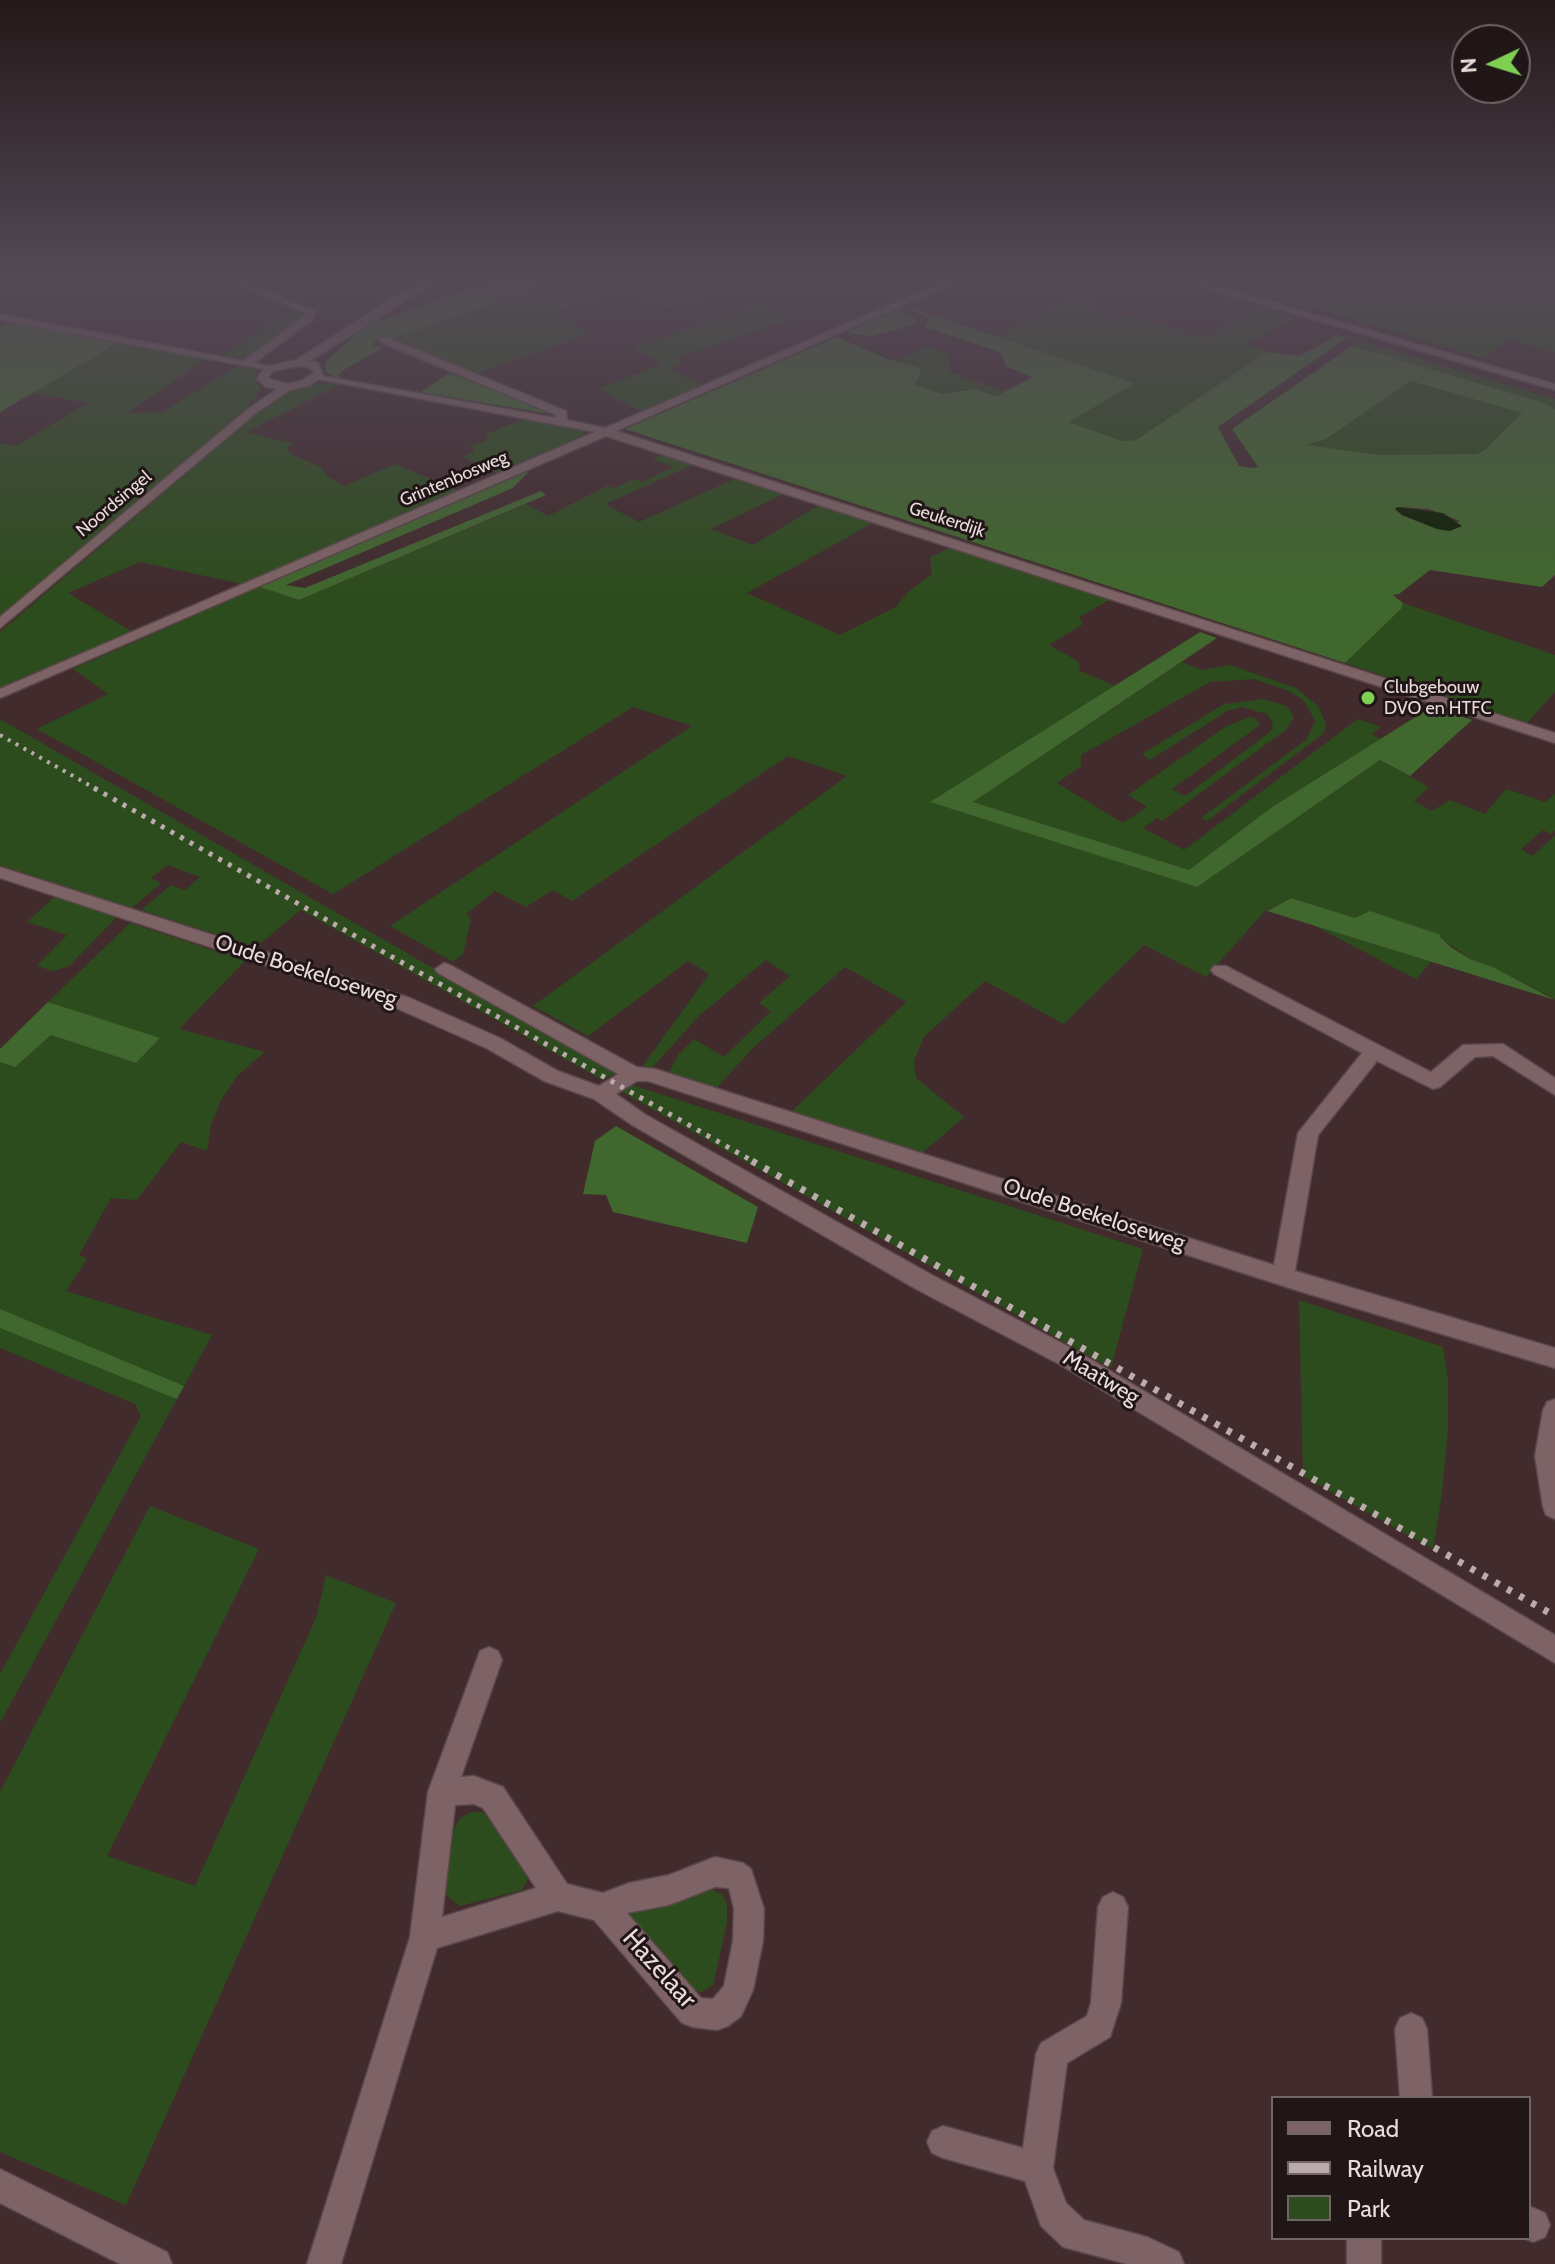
<!DOCTYPE html>
<html>
<head>
<meta charset="utf-8">
<style>
	body { margin:0 }
	#map { position:relative; width:1555px; height:2264px; overflow:hidden; background:#412b2d; font-family:Cabin,sans-serif }
	canvas { display:block }
	.legend { position:absolute; left:1271px; top:2096px; width:260px; height:144px; box-sizing:border-box; background:#211617; border:2px solid #716566; margin:0; padding:10px 14px; list-style:none; font-size:24px; color:#eadbdc }
	.legend li { display:flex; align-items:center; gap:16px; height:40px }
	.legend b { width:40px; border:2px solid #716566 }
	.north { position:absolute; left:1451px; top:24px; width:80px; height:80px; box-sizing:border-box; background:#211617; border:2px solid #716566; border-radius:50%; rotate:266deg; font-size:22px; font-weight:700; line-height:32px; text-align:center; color:#eadbdc }
	.north::after { content:''; display:block; margin:auto; width:28px; height:36px; background:#7fd052; clip-path:polygon(50% 0,100% 100%,50% 72%,0 100%) }
</style>
</head>
<body>
<div id="map">
<canvas width="1555" height="2264"></canvas>
<ul class="legend">
<li><b style="height:10px;background:#7d6365"></b>Road</li>
<li><b style="height:10px;background:#bcabac"></b>Railway</li>
<li><b style="height:22px;background:#2d4c1d"></b>Park</li>
</ul>
<div class="north">N</div>
</div>
<script>
const g = document.querySelector('canvas').getContext('2d');
g.lineJoin = 'round';
function fillPath(path, color) { g.fillStyle = color; g.fill(path, 'evenodd'); }
const poly = rows => new Path2D(rows.map(r => 'M' + r).join(''));
function stroke(path, color, width, dash) { g.strokeStyle = color; g.lineWidth = width; g.lineCap = dash ? 'butt' : 'round'; g.setLineDash(dash || []); g.stroke(path); }
function label(font, color, halo, rows, align = 'center') {
  g.font = font + ' Cabin,sans-serif'; g.lineWidth = 6; g.setLineDash([]); g.textBaseline = 'middle'; g.strokeStyle = halo; g.fillStyle = color; for (const [text, x, y, turn = 0] of rows) {
    g.save(); g.translate(x, y); g.rotate((+turn || 0) * Math.PI / 180); g.textAlign = isNaN(turn) ? turn : align; if (halo) g.strokeText(text, 0, 0); g.fillText(text, 0, 0); g.restore();
  }
}
fillPath(poly([
	[569,276,696,276,725,289,668,309,638,297,641,294,622,290,552,313,589,334,472,375,390,340],
	[1220,276,1281,276,1291,279,1296,276,1555,276,1555,353,1510,340,1483,358,1215,279],
	[1073,297,1097,304,1089,309,1109,316,1106,318,1115,321,1129,314,1203,338,1256,308,1293,320,1247,344,1267,352,1136,440,1122,441,1069,422,1134,383,996,336],
	[759,304,793,319,676,358,684,362,671,369,703,385,639,411,599,389,662,363,633,348],
	[297,309,305,312,305,316,256,353,241,358,222,355],
	[1359,341,1555,399,1555,409,1352,346],
	[118,343,206,359,127,413,163,412,238,365,257,371,256,378,261,390,245,410,0,617,0,443,16,446,88,403,32,393],
	[930,346,948,354,950,372,1005,392,997,396,965,389,943,394,915,384,921,373,894,361],
	[1411,381,1523,413,1485,450,1477,454,1379,455,1305,446,1326,439],
	[321,383,340,385,246,432,294,444,287,448,290,454,321,467,327,476,344,486,395,464,459,491,247,585,140,562,68,593,133,632,0,688,0,632,272,401,290,390],
	[525,419,582,430,585,434,498,473,462,457,475,451,470,446,488,440,485,434],
	[661,454,695,464,605,504,639,522,737,478,785,493,711,529,753,545,821,504,875,522,747,593,840,635,896,607,908,592,932,574,930,557,952,547,1111,599,1079,617,1083,624,1049,645,1079,662,1080,671,1115,686,931,802,1197,887,1380,760,1429,787,1414,801,1432,811,1450,800,1485,814,1506,789,1545,802,1555,794,1555,831,1551,834,1543,830,1521,849,1532,856,1555,836,1555,999,1493,967,1472,960,1439,937,1355,918,1291,898,1265,911,1206,977,1144,945,1064,1024,985,981,924,1037,914,1061,916,1078,964,1117,921,1154,789,1114,906,1002,845,967,751,1050,714,1091,669,1073,678,1055,694,1039,724,1057,771,1011,759,1003,790,976,766,960,699,1016,649,1071,642,1067,709,974,688,961,588,1036,533,1006,847,776,788,756,572,901,553,890,526,907,495,891,466,914,471,919,463,954,453,962,390,926,692,726,633,707,333,894,37,729,108,694,73,669,260,587,299,600,526,504,548,516,607,486,615,488,633,479,643,482,673,467,653,459],
	[1403,603,1555,655,1555,692,1527,723,1345,663,1401,609],
	[1182,662,1202,670,1230,665,1296,688,1319,707,1326,725,1323,734,1207,821,1201,818,1307,739,1315,720,1303,700,1289,691,1254,679,1210,682,1081,755,1081,766,1057,783,1123,823,1147,807,1128,795,1225,727,1249,717,1255,718,1260,725,1172,789,1185,796,1271,731,1273,723,1267,714,1242,707,1227,711,1150,760,1142,754,1224,704,1263,699,1287,706,1294,717,1287,729,1162,821,1157,818,1143,828,1184,850,1358,719,1381,727,1372,734,1381,739,1272,807,1189,870,973,802],
	[0,719,558,1040,621,1071,602,1080,301,910,256,947,141,910,171,885,185,890,200,877,167,865,151,878,161,883,132,908,0,865],
	[54,897,114,915,115,919,69,966,53,971,37,966,67,935,27,922],
	[130,923,245,961,179,1029,265,1052,238,1075,221,1100,211,1125,207,1151,181,1142,137,1200,111,1198,79,1255,87,1259,66,1291,212,1335,0,1723,0,1674,141,1416,135,1404,0,1348,0,1062,15,1067,51,1035,136,1063,159,1039,48,1002],
	[1311,924,1416,957,1432,961,1416,979],
	[629,1084,1143,1249,1111,1368,622,1092],
	[1299,1300,1443,1347,1448,1381,1448,1428,1442,1494,1433,1549,1303,1476],
	[150,1506,259,1549,107,1856,195,1886,316,1618,326,1575,396,1603,126,2205,0,2152,0,1792],
	[471,1812,482,1812,489,1817,528,1869,528,1878,522,1890,460,1906,446,1895,445,1885,454,1829,460,1818],
	[707,1888,722,1894,727,1904,727,1922,713,1985,702,1992,693,1990,626,1917,629,1910]
]), '#2d4c1d');
fillPath(poly([
	[503,276,569,276,390,340,384,337,376,341,371,345,384,347,342,371,339,375,341,380,326,372,325,362,364,326],
	[906,306,1135,383,1069,422,1122,441,1136,440,1267,352,1300,356,1337,335,1347,338,1218,427,1239,466,1252,468,1258,467,1232,429,1352,346,1544,403,1555,409,1555,575,1542,587,1430,570,1399,594,1393,595,1403,603,1401,609,1345,663,625,429,837,337,885,358,920,368,921,373,915,384,942,394,973,389,997,396,1032,377,1006,366,1000,352,924,327,929,320],
	[1411,381,1522,413,1485,450,1477,454,1379,455,1306,445,1326,439],
	[1398,507,1429,509,1460,521,1437,529,1402,515,1395,509],
	[898,310,914,317,918,324,872,336,845,333],
	[12,322,118,343,0,412,0,327],
	[449,373,544,410,550,414,421,392],
	[529,471,513,488,286,585,305,588,541,491,546,495,299,600,260,587],
	[1200,632,1217,638,973,802,1189,870,1272,807,1433,706,1472,720,1410,776,1380,760,1197,887,930,802],
	[1291,898,1355,918,1370,911,1441,935,1440,937,1452,948,1472,960,1493,967,1555,1000,1267,911],
	[48,1002,160,1038,136,1063,51,1035,15,1067,0,1062,0,1049],
	[616,1126,758,1207,747,1243,613,1212,606,1195,583,1194,595,1141],
	[0,1309,184,1386,177,1399,0,1328]
]), '#40672d');
fillPath(poly([
	[1398,507,1443,513,1462,526,1450,531,1437,529,1402,515,1395,509]
]), '#0d2003');
const minor = poly([
	[219,276,233,276,316,312,313,320,254,363,273,367,273,371,0,320,0,314,243,361,304,317,306,313,219,276],
	[957,276,970,276,616,431,1555,733,1555,743,606,436,0,698,0,689,595,432,312,378,317,375,556,418,556,415,380,342,380,338,388,338,566,411,567,420,605,428,957,276],
	[0,867,410,998,500,1038,558,1071,599,1086,618,1074,438,973,435,969,444,963,450,965,637,1067,655,1069,1274,1265,1298,1133,1362,1053,1214,974,1211,970,1214,966,1226,966,1431,1072,1463,1045,1503,1044,1555,1078,1555,1095,1493,1056,1475,1057,1440,1087,1433,1089,1377,1061,1318,1135,1295,1271,1555,1348,1555,1368,1302,1292,648,1081,637,1081,616,1094,646,1115,932,1275,1075,1350,1555,1635,1555,1663,1059,1364,916,1289,632,1125,594,1099,544,1081,486,1048,396,1008,0,878,0,867],
	[489,1647,498,1651,502,1660,461,1777,474,1776,503,1787,567,1884,603,1893,629,1883,669,1875,715,1857,743,1863,751,1869,764,1909,763,1941,753,1990,741,2016,728,2026,717,2030,693,2027,682,2023,594,1920,558,1911,437,1948,341,2264,307,2264,410,1937,428,1792,480,1651,489,1647],
	[474,1804,483,1808,536,1888,442,1917,455,1805,474,1804],
	[715,1887,729,1888,734,1909,733,1941,724,1986,713,1999,701,1998,627,1913,669,1905,715,1887],
	[1113,1892,1123,1897,1128,1907,1121,2003,1110,2037,1067,2063,1053,2168,1066,2203,1084,2220,1147,2237,1179,2252,1184,2264,1127,2264,1063,2247,1041,2226,1025,2181,943,2158,932,2153,927,2142,932,2131,943,2126,1023,2148,1036,2054,1041,2043,1087,2016,1091,2003,1098,1907,1103,1897,1113,1892],
	[1411,2013,1422,2018,1427,2029,1432,2098,1400,2098,1395,2029,1400,2018,1411,2013],
	[0,2169,167,2252,172,2264,120,2264,0,2203,0,2169],
	[1529,2206,1545,2213,1550,2225,1545,2237,1533,2242,1524,2238,1529,2238,1529,2206],
	[1347,2238,1381,2238,1381,2264,1347,2264,1347,2238]
]);
const tertiary = poly([
	[1555,1399,1555,1519,1546,1515,1543,1507,1535,1456,1543,1410,1547,1402,1555,1399]
]);
const secondary = poly([
	[433,276,445,276,310,361,318,363,324,376,308,386,290,390,256,413,0,628,0,617,248,409,277,389,266,387,257,379,265,367,296,360,393,298,433,276],
	[299,366,310,368,314,373,301,381,287,384,268,378,273,371,299,366],
	[1165,276,1181,276,1555,384,1555,390,1165,276]
]);
stroke(minor, '#5a4749', 3);
stroke(tertiary, '#5a4749', 3);
stroke(secondary, '#5a4749', 3);
fillPath(minor, '#7d6365');
fillPath(tertiary, '#7d6365');
fillPath(secondary, '#7d6365');
stroke(poly([
	[0,735,98,790]
]), '#bcabac', 4, [3, 6]);
stroke(poly([
	[94,788,756,1163]
]), '#bcabac', 5, [4, 7]);
stroke(poly([
	[752,1161,1555,1616]
]), '#bcabac', 7, [5, 9]);
const sky = g.createLinearGradient(0, 0, 0, 593);
sky.addColorStop(0, '#241819');
sky.addColorStop(0.47, '#544a57');
sky.addColorStop(1, '#544a5700');
g.fillStyle = sky;
g.fillRect(0, 0, 1555, 593);
for (const [x, y, r, color] of [
	[1368,698,8,"#7fd052"]
]) { const dot = new Path2D(); dot.arc(x, y, r, 0, 2 * Math.PI); g.fillStyle = color; g.fill(dot); stroke(dot, '#211617', 3); }
label('18px', '#eadbdc', '#211617', [
	["Grintenbosweg",454,479,-23],
	["Noordsingel",114,504,-40],
	["Geukerdijk",947,520,18]
]);
label('18px', '#eadbdc', '#211617', [
	["Clubgebouw",1384,688],
	["DVO en HTFC",1384,709]
], 'left');
label('22px', '#eadbdc', '#211617', [
	["Oude Boekeloseweg",306,971,18],
	["Oude Boekeloseweg",1094,1215,18],
	["Maatweg",1101,1378,31]
]);
label('26px', '#eadbdc', '#211617', [
	["Hazelaar",659,1969,48]
]);
</script>
</body>
</html>
